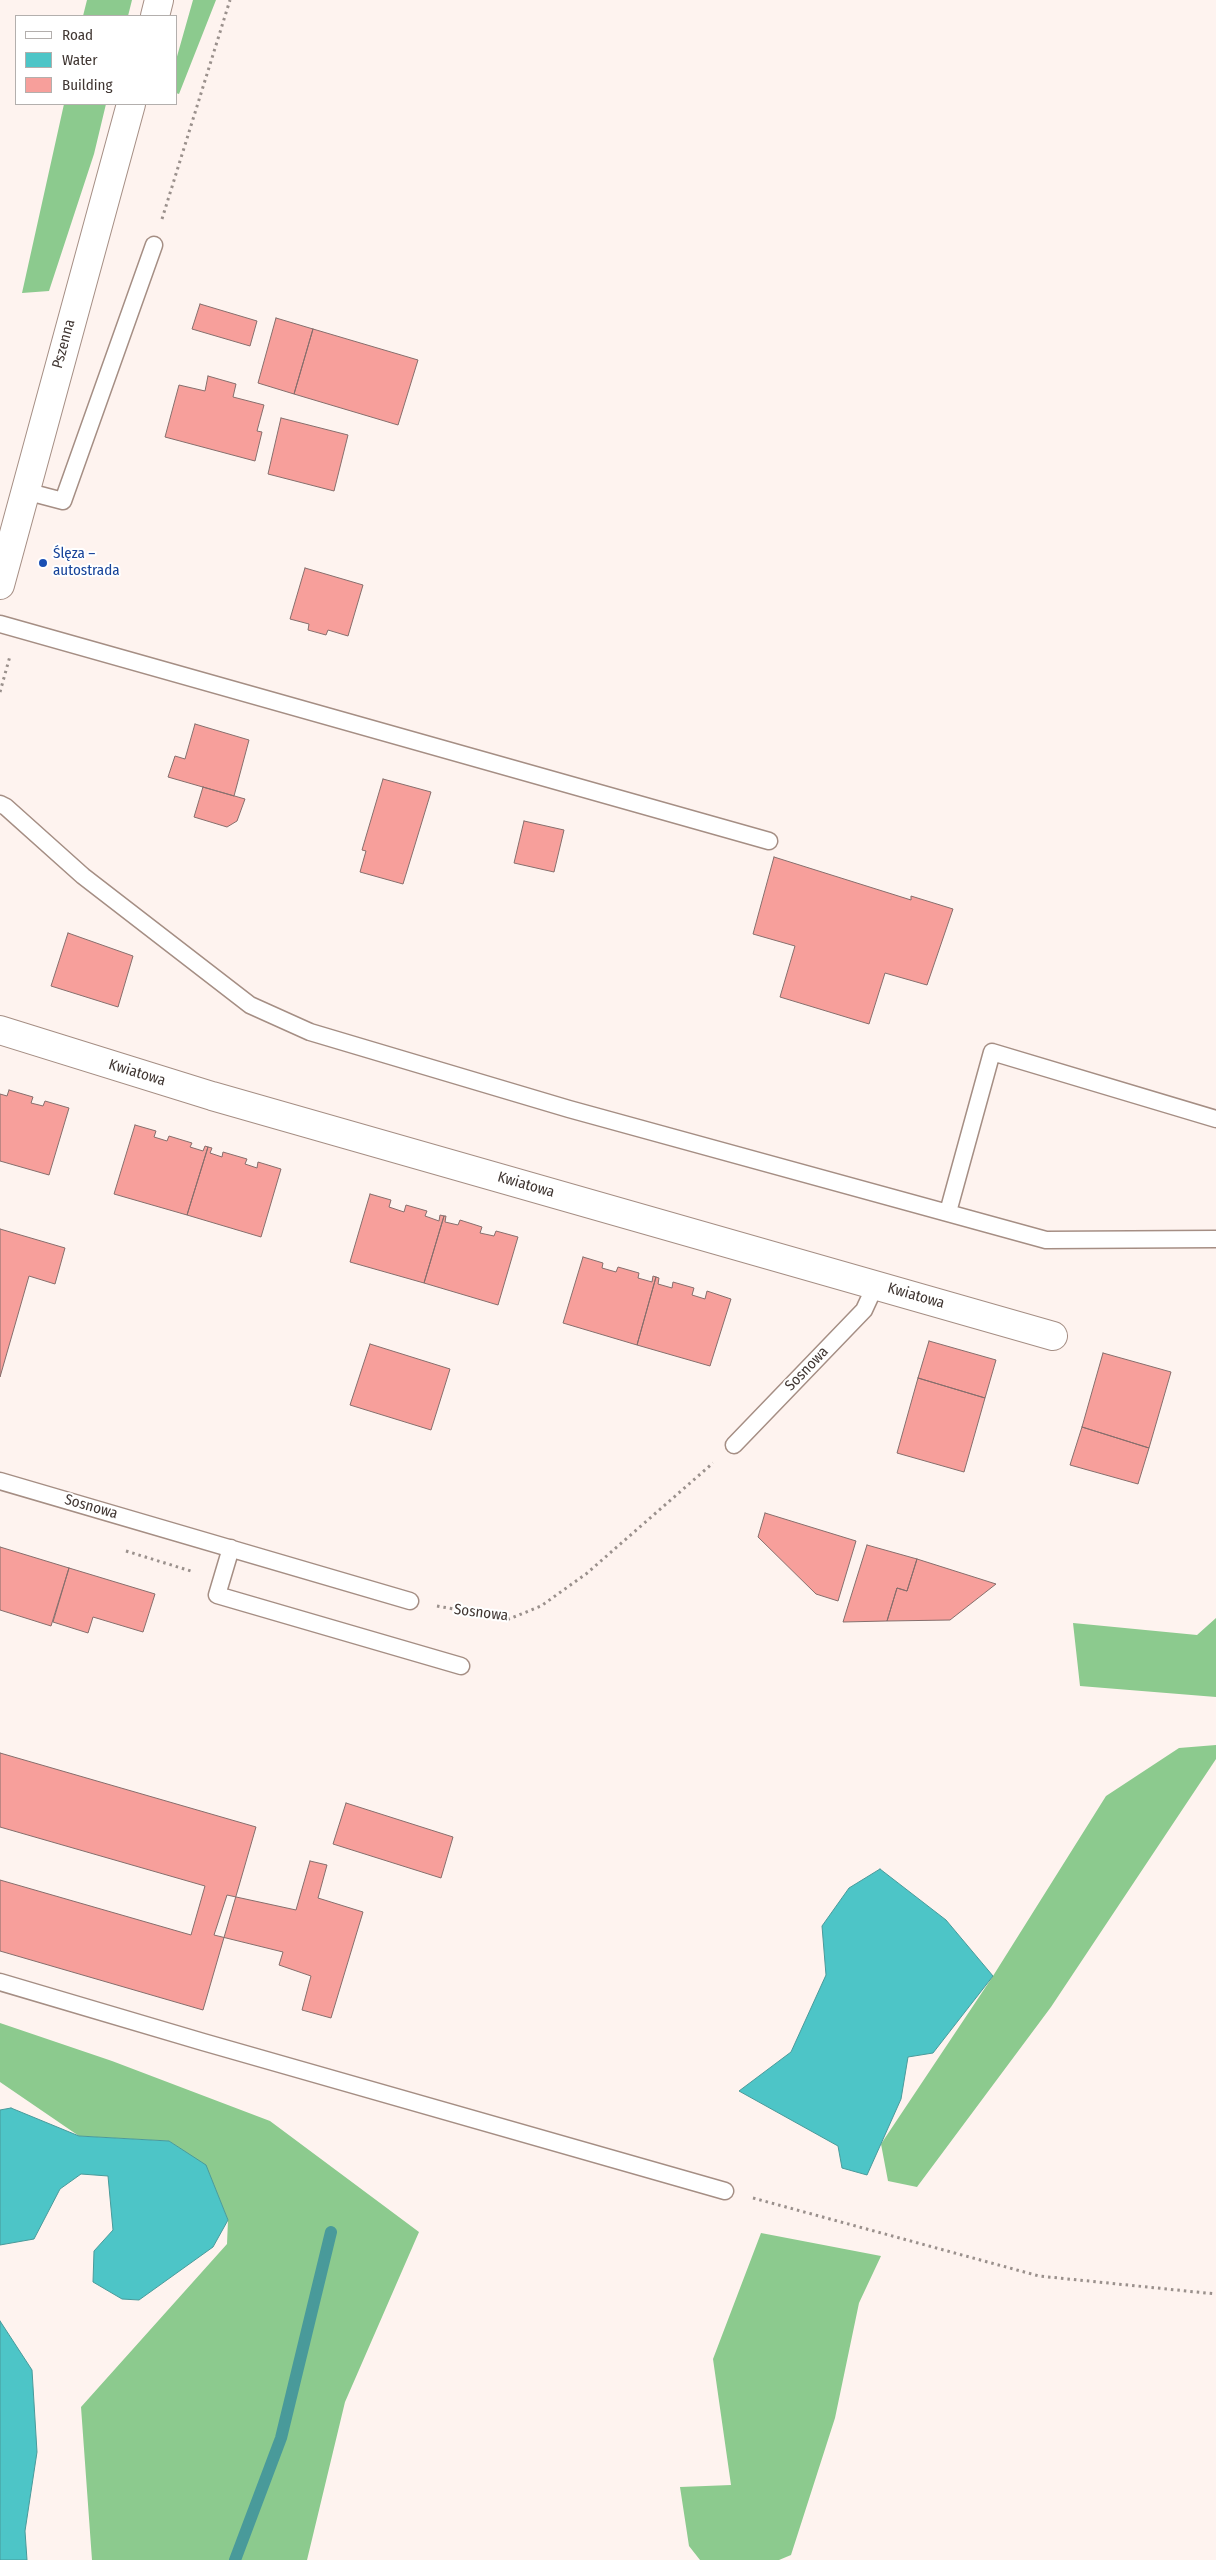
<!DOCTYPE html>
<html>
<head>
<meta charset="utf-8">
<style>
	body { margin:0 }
	#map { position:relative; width:1216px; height:2560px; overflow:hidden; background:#fef3ef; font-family:"Fira Sans Condensed",sans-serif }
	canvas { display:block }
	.legend { position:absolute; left:15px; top:15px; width:162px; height:90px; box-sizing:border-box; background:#fff; border:1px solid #b3afad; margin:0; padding:6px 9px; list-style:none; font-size:15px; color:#403632 }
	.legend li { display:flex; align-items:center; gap:10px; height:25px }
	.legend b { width:25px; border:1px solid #b3afad }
</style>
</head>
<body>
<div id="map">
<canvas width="1216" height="2560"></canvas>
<ul class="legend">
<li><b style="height:6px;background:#fff"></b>Road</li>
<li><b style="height:14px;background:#4dc5c7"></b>Water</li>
<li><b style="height:14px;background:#f79f9b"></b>Building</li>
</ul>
</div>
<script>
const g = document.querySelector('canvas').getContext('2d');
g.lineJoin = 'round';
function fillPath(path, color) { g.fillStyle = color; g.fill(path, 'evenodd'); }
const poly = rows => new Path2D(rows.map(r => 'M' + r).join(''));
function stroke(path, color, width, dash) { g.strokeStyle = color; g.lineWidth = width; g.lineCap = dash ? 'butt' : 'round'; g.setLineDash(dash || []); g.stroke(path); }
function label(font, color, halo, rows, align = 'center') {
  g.font = font + ' "Fira Sans Condensed",sans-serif'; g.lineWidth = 4; g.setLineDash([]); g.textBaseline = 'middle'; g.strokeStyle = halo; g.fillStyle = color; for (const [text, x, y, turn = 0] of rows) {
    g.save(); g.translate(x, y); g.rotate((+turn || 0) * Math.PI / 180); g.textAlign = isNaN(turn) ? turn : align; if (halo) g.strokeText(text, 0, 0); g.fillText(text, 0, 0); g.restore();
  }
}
fillPath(poly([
	[87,0,132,0,128,16,83,16],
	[193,0,216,0,179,94,176,93,176,60],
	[64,104,106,104,94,154,49,291,22,293],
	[1216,1618,1216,1697,1080,1686,1073,1623,1197,1635],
	[1216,1745,1216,1759,1051,2007,917,2187,888,2181,881,2144,993,1976,1106,1796,1179,1748],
	[0,2023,112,2061,270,2121,419,2232,345,2402,307,2560,92,2560,81,2407,227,2244,228,2220,206,2166,169,2141,79,2136,0,2082],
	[761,2233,881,2256,859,2303,835,2418,791,2555,779,2560,700,2560,689,2546,680,2487,731,2485,713,2359]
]), '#8cca8e');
const water = poly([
	[880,1869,946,1920,993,1976,933,2053,908,2057,901,2099,867,2175,842,2168,838,2146,739,2091,791,2052,826,1975,822,1926,849,1888,880,1869],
	[11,2108,79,2136,169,2141,206,2165,228,2220,213,2247,139,2300,122,2299,93,2282,94,2251,113,2230,108,2176,81,2174,60,2189,34,2239,0,2245,0,2110,11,2108],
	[0,2321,32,2370,37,2452,25,2531,27,2560,0,2560,0,2321]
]);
fillPath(water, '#4dc5c7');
stroke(water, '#499a9a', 1);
stroke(poly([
	[235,2560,281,2438,331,2232]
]), '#499a9a', 12);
const building = poly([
	[200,304,257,321,250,346,192,329,200,304],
	[276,318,313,329,294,394,258,383,276,318],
	[313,329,418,360,398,425,294,394,313,329],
	[208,376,236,384,233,397,264,405,257,431,262,432,255,461,165,437,179,385,205,391,208,376],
	[281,418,348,435,334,491,268,474,281,418],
	[305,568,363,585,348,636,328,630,326,635,308,630,309,624,290,619,305,568],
	[195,724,249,740,234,796,168,777,175,756,185,759,195,724],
	[383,779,431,792,403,884,360,872,366,851,362,850,383,779],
	[203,787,245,799,237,821,227,827,194,817,203,787],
	[524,821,564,830,554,872,514,863,524,821],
	[774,857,911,900,911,896,953,909,927,985,885,973,869,1024,780,997,795,946,753,934,774,857],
	[68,933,133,956,118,1007,51,986,68,933],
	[9,1090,33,1097,31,1103,43,1106,45,1101,69,1108,49,1175,0,1161,0,1094,7,1096,9,1090],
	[135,1125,156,1131,154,1137,167,1141,169,1136,192,1143,190,1147,203,1151,205,1146,208,1147,187,1215,114,1194,135,1125],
	[208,1147,212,1148,210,1153,222,1157,223,1152,247,1159,245,1164,257,1168,258,1162,281,1169,261,1237,187,1215,208,1147],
	[370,1194,391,1200,389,1207,404,1212,406,1205,427,1211,425,1216,439,1221,440,1215,444,1216,424,1283,350,1262,370,1194],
	[444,1216,446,1216,445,1222,458,1225,460,1220,482,1227,480,1233,494,1236,496,1231,518,1237,498,1305,424,1283,444,1216],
	[0,1229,65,1248,55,1284,29,1276,0,1377,0,1229],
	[583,1257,603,1263,602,1268,616,1272,618,1267,639,1273,638,1278,652,1282,653,1276,656,1277,637,1345,563,1323,583,1257],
	[656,1277,659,1278,658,1284,672,1288,673,1282,694,1288,692,1295,705,1299,707,1291,731,1299,710,1366,637,1345,656,1277],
	[929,1341,996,1360,985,1398,918,1378,929,1341],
	[370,1344,450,1369,431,1430,350,1405,370,1344],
	[1103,1353,1171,1372,1149,1448,1082,1427,1103,1353],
	[918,1378,985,1398,964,1472,897,1453,918,1378],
	[1082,1427,1149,1448,1138,1484,1070,1465,1082,1427],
	[765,1513,856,1541,838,1601,816,1594,758,1537,765,1513],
	[867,1545,917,1559,907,1591,897,1588,887,1621,843,1622,867,1545],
	[0,1547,69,1568,51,1626,0,1610,0,1547],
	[917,1559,996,1584,950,1620,887,1621,897,1588,907,1591,917,1559],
	[69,1568,155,1594,143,1632,93,1617,88,1633,53,1622,69,1568],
	[0,1753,256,1827,203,2010,0,1951,0,1880,191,1935,205,1886,0,1827,0,1753],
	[346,1803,453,1837,441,1878,333,1844,346,1803],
	[310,1861,327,1865,318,1898,363,1912,331,2018,302,2010,311,1976,279,1965,283,1952,214,1935,227,1895,296,1910,310,1861]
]);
fillPath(building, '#f79f9b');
stroke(building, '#866e6c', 1);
const service = poly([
	[25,491,63,501,154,245],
	[0,624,769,841],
	[0,804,6,807,83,876,250,1005,310,1032,569,1109,1046,1240,1216,1239],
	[948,1212,992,1052,1216,1119],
	[734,1445,864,1310,876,1284],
	[0,1481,410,1601],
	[231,1548,217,1595,461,1666],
	[0,1982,203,2042,725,2191]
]);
const minor = poly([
	[0,1030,212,1096,1053,1336]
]);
const tertiary = poly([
	[155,16,159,0],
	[0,585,131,104]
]);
stroke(service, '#a58e84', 19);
stroke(minor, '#a58e84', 30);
stroke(tertiary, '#a58e84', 30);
stroke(poly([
	[162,219,230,0],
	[0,692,10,656],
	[126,1551,194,1572],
	[437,1606,509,1619,541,1606,586,1574,713,1463],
	[753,2198,1039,2276,1216,2294]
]), '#9a908c', 3, [2.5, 4]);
stroke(service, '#fff', 16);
stroke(minor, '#fff', 28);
stroke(tertiary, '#fff', 28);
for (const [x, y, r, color] of [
	[43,563,5,"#1a4fb4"]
]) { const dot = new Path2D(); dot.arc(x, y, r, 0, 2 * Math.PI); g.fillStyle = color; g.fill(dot); stroke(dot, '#fff', 2); }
label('15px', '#403632', '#fff', [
	["Pszenna",64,344,-75],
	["Kwiatowa",137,1073,17],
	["Kwiatowa",526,1185,16],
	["Kwiatowa",916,1296,16],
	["Sosnowa",807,1369,-46],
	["Sosnowa",91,1507,16],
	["Sosnowa",481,1613,7]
]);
label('15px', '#164399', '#fff', [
	["Ślęza –",53,554],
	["autostrada",53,571]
], 'left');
</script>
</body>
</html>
